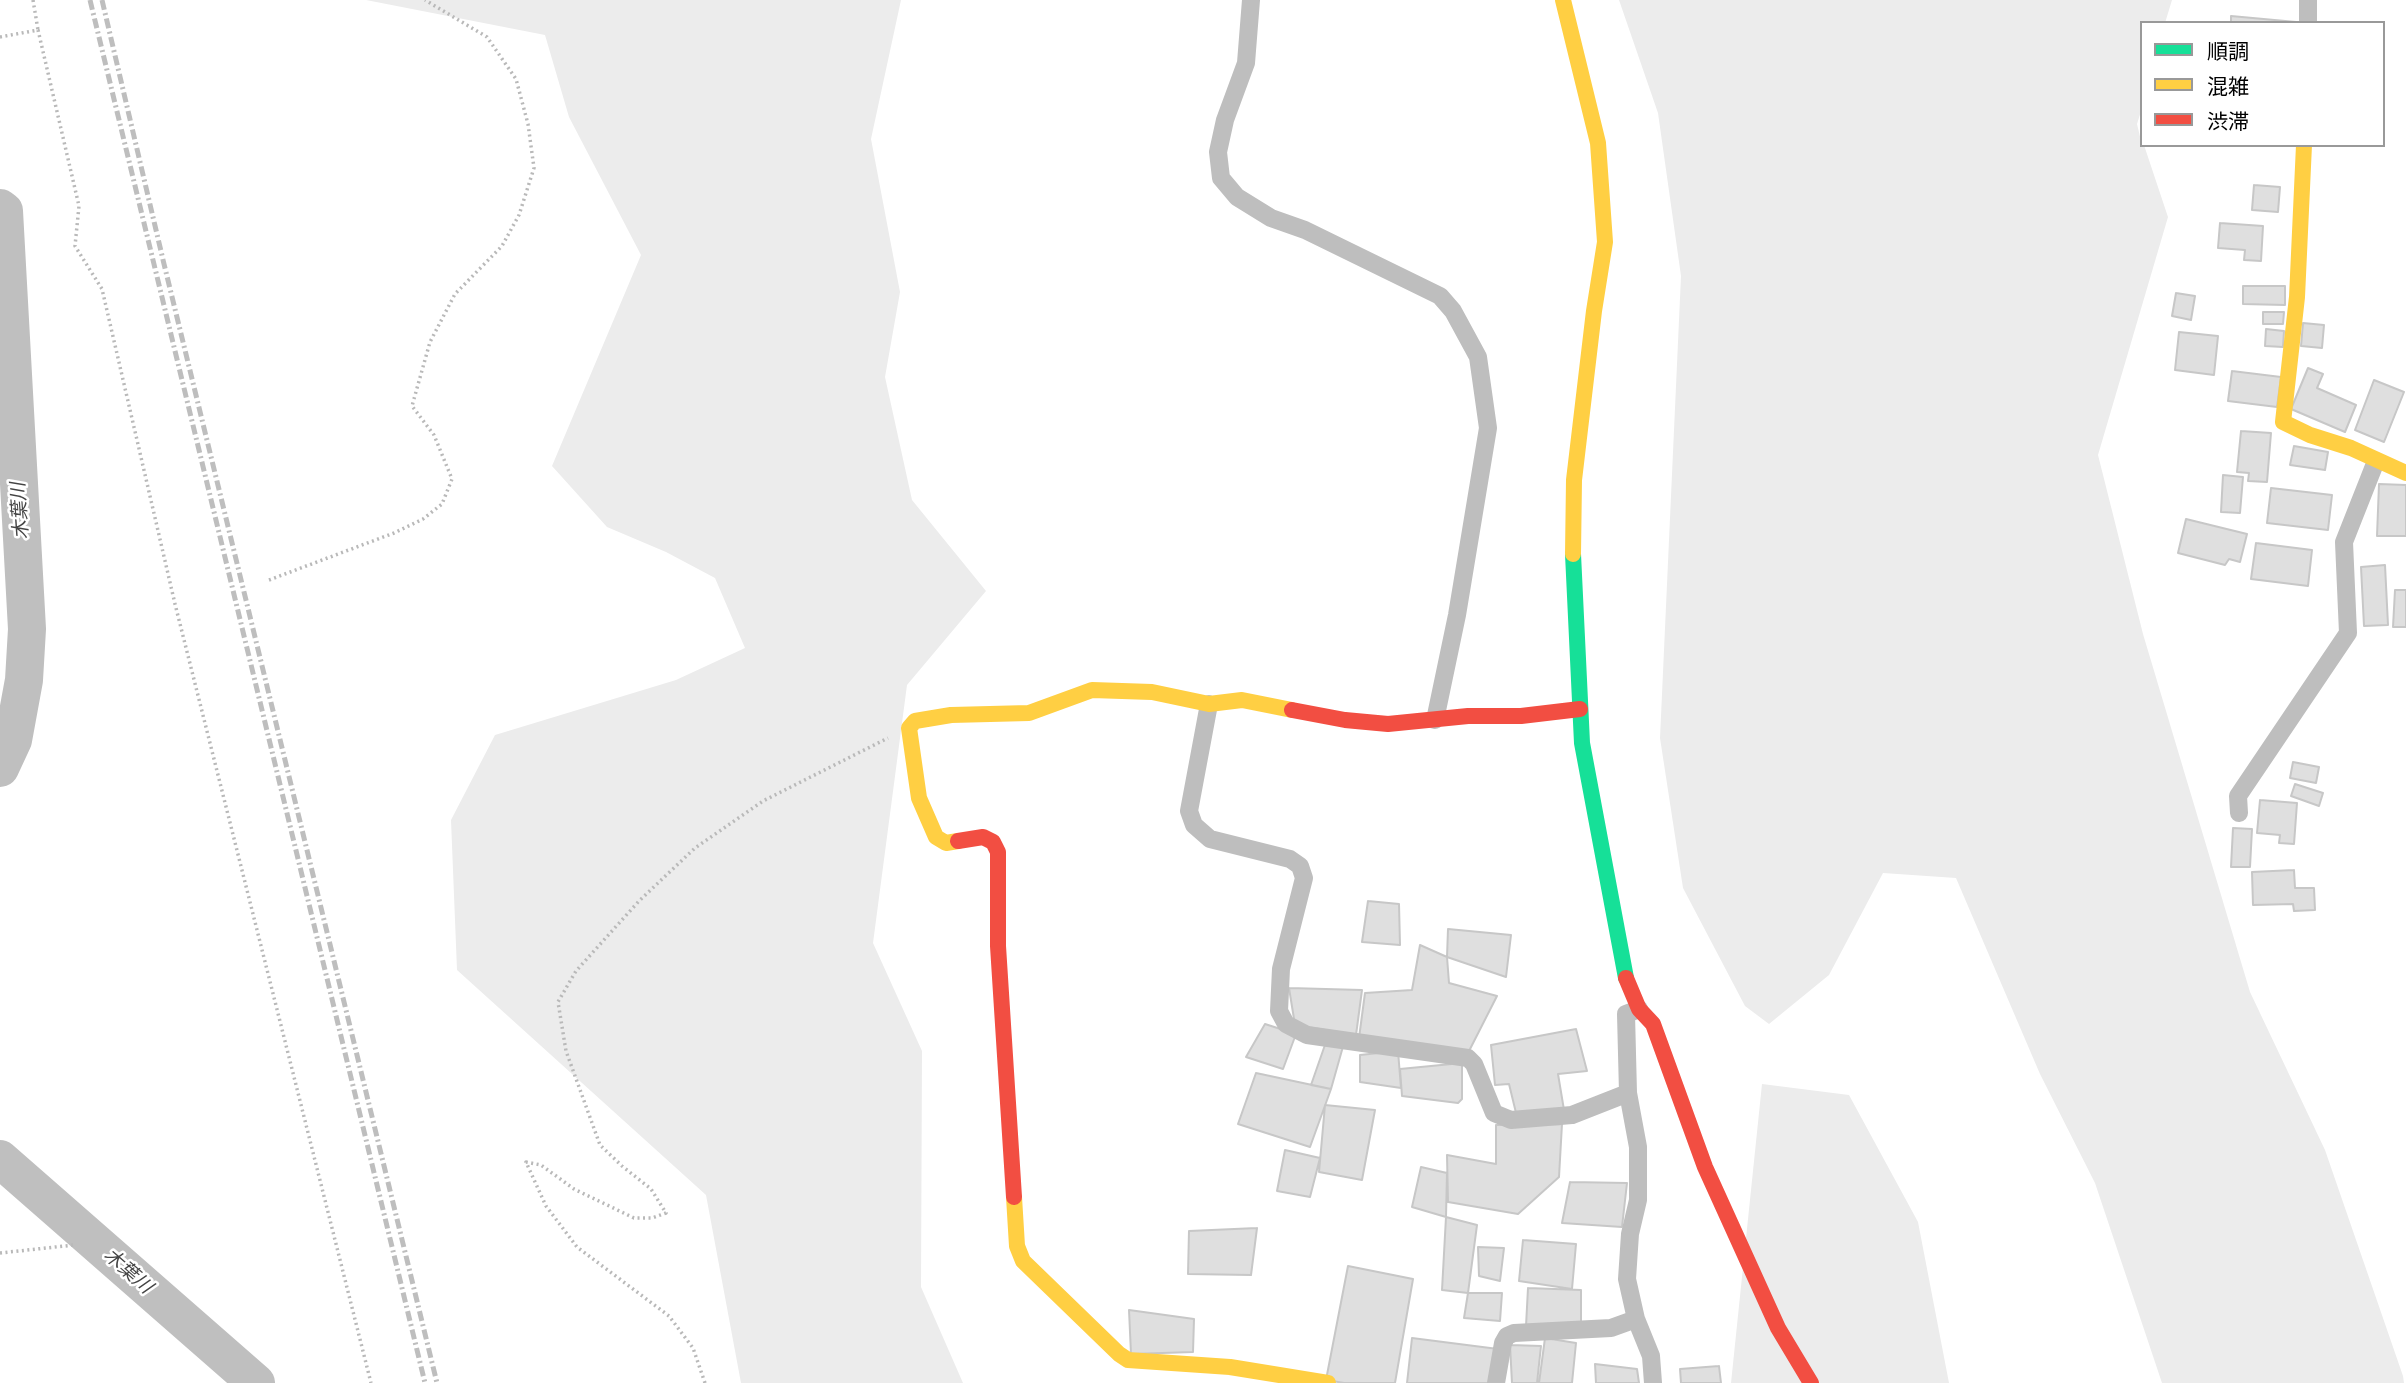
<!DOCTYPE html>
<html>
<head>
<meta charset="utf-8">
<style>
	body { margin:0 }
	#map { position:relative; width:2406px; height:1383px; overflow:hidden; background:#fff; font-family:"Public Sans","Noto Sans JP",sans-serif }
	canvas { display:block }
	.legend { position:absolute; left:2140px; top:21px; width:245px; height:126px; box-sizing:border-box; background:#fff; border:2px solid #999; margin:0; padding:9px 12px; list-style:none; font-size:21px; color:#000 }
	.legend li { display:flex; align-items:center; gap:14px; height:35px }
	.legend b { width:35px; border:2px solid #999 }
</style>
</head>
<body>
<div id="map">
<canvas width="2406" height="1383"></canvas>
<ul class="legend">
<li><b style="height:9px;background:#16e098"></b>順調</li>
<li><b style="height:9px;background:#ffcf43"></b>混雑</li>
<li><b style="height:9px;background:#f24e42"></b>渋滞</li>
</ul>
</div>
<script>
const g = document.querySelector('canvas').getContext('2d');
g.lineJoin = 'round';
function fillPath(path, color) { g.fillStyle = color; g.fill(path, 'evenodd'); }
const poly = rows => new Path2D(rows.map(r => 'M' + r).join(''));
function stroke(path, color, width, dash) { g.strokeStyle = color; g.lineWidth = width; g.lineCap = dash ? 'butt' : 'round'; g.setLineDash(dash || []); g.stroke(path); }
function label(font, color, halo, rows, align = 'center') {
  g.font = font + ' "Public Sans","Noto Sans JP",sans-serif'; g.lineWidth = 5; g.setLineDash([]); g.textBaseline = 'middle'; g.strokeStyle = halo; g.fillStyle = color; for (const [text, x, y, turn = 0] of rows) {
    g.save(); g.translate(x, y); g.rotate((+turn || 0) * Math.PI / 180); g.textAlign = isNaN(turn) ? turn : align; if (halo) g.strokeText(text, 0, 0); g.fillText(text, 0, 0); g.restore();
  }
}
fillPath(poly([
	[366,0,901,0,871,139,900,292,885,377,912,500,986,591,907,685,873,943,922,1051,921,1287,963,1383,741,1383,706,1195,457,970,451,820,495,735,676,680,745,648,715,578,666,552,607,527,552,466,641,255,569,117,545,35],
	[1619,0,2172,0,2165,23,2142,23,2142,108,2137,124,2142,145,2144,145,2168,217,2098,455,2143,634,2250,992,2325,1150,2403,1376,2404,1383,2162,1383,2095,1183,2040,1074,1956,878,1883,873,1829,975,1769,1024,1745,1006,1683,888,1660,738,1681,276,1658,113],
	[1762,1084,1849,1095,1918,1222,1949,1383,1731,1383]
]), '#ececec');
stroke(poly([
	[0,208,4,211,27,629,24,680,13,740,0,768],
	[0,1159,256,1383]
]), '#bfbfbf', 38);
const building = poly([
	[2231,16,2307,23,2231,23,2231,16],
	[2254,185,2280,187,2278,212,2252,210,2254,185],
	[2220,223,2263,226,2261,261,2244,260,2245,250,2218,248,2220,223],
	[2243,286,2285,286,2285,305,2243,304,2243,286],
	[2176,293,2195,296,2191,320,2172,316,2176,293],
	[2263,312,2284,312,2283,324,2263,324,2263,312],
	[2303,323,2324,325,2322,348,2301,346,2303,323],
	[2266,329,2284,331,2283,347,2265,346,2266,329],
	[2179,332,2218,336,2214,375,2175,370,2179,332],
	[2308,368,2323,374,2317,388,2356,405,2345,432,2291,409,2308,368],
	[2232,371,2281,377,2277,407,2228,401,2232,371],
	[2374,380,2404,392,2384,442,2355,430,2374,380],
	[2241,431,2271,433,2267,482,2248,481,2249,473,2237,472,2241,431],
	[2294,446,2328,452,2325,470,2290,465,2294,446],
	[2223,475,2243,477,2240,513,2221,512,2223,475],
	[2379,484,2406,485,2406,536,2377,536,2379,484],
	[2271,488,2332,495,2328,530,2267,523,2271,488],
	[2186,519,2247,534,2240,562,2229,559,2225,565,2178,553,2186,519],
	[2256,543,2312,550,2308,586,2251,579,2256,543],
	[2385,565,2388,625,2364,626,2361,567,2385,565],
	[2395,590,2406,590,2406,627,2393,627,2395,590],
	[2293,762,2319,767,2316,783,2290,778,2293,762],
	[2295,784,2323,793,2319,806,2291,796,2295,784],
	[2260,800,2297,803,2294,844,2279,843,2280,835,2257,833,2260,800],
	[2233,828,2252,829,2250,867,2231,867,2233,828],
	[2294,870,2295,888,2314,888,2315,910,2294,911,2293,904,2253,905,2252,872,2294,870],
	[1368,901,1399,904,1400,945,1362,942,1368,901],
	[1448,929,1511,935,1506,977,1447,957,1448,929],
	[1420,945,1447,957,1449,983,1497,996,1467,1055,1359,1038,1365,993,1412,990,1420,945],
	[1289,988,1362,990,1356,1035,1295,1025,1289,988],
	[1265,1024,1296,1034,1283,1069,1246,1057,1265,1024],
	[1576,1029,1587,1071,1558,1074,1564,1110,1517,1117,1509,1084,1495,1085,1491,1045,1576,1029],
	[1326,1042,1344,1043,1331,1089,1311,1085,1326,1042],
	[1398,1051,1401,1088,1360,1082,1360,1055,1398,1051],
	[1462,1063,1462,1099,1458,1103,1402,1096,1400,1069,1462,1063],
	[1256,1073,1331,1089,1310,1147,1238,1124,1256,1073],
	[1325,1105,1375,1110,1362,1180,1319,1172,1325,1105],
	[1562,1124,1559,1177,1518,1214,1448,1202,1447,1155,1496,1164,1496,1125,1562,1124],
	[1285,1150,1320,1158,1310,1197,1277,1191,1285,1150],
	[1421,1167,1447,1173,1446,1217,1412,1207,1421,1167],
	[1570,1182,1627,1183,1622,1227,1562,1223,1570,1182],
	[1446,1217,1477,1225,1468,1293,1442,1290,1446,1217],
	[1257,1228,1251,1275,1188,1274,1189,1231,1257,1228],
	[1523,1240,1576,1244,1572,1289,1519,1281,1523,1240],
	[1478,1247,1504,1248,1500,1281,1479,1276,1478,1247],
	[1348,1266,1413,1279,1395,1383,1344,1383,1326,1380,1348,1266],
	[1528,1288,1581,1290,1581,1326,1526,1326,1528,1288],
	[1468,1293,1502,1293,1500,1321,1464,1318,1468,1293],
	[1129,1310,1194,1319,1193,1352,1131,1354,1129,1310],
	[1412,1338,1498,1349,1493,1383,1407,1383,1412,1338],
	[1545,1338,1576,1343,1572,1383,1539,1383,1545,1338],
	[1510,1345,1541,1346,1537,1383,1512,1383,1510,1345],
	[1595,1364,1637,1369,1639,1383,1596,1383,1595,1364],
	[1719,1366,1721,1383,1681,1383,1680,1369,1719,1366]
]);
fillPath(building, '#dfdfdf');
stroke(building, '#c7c7c7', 2);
stroke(poly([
	[33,0,38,30],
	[0,37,38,30,79,206,75,246,102,289,175,604,371,1383],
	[269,580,394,533,423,519,442,504,452,479,434,435,412,406,430,342,455,294,502,246,519,215,534,168,528,124,516,79,487,37,425,0],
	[0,1253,74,1245],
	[705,1383,693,1348,669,1316,577,1247,546,1206,526,1162,541,1165,574,1189,634,1218,652,1218,666,1213,651,1189,622,1166,600,1145,566,1051,558,1002,576,971,639,901,695,848,763,801,888,738]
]), '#b9b9b9', 3.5, [2, 3.5]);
stroke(poly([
	[1251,0,1246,63,1225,120,1218,152,1221,178,1237,197,1271,218,1305,230,1440,296,1453,311,1478,357,1488,428,1457,615,1435,720],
	[2308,0,2308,23],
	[1209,704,1189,811,1194,825,1210,839,1290,859,1300,866,1304,878,1281,969,1279,1011,1286,1024,1307,1035,1468,1058,1474,1064,1494,1113,1511,1120,1572,1115,1628,1093],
	[2239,813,2238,796,2348,633,2344,542,2376,461],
	[1639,1009,1626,1014,1628,1093,1638,1147,1638,1200,1630,1234,1627,1279,1636,1319,1651,1356,1653,1383],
	[1496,1383,1503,1343,1507,1336,1514,1333,1611,1328,1636,1319]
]), '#bebebe', 18);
stroke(poly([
	[1573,554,1582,743,1626,978]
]), '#16e098', 16);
stroke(poly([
	[1563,0,1598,143,1605,242,1594,311,1574,480,1573,554],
	[2304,145,2297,297,2283,422,2310,435,2351,448,2406,473],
	[958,841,946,843,936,837,919,798,909,728,915,721,951,715,1029,713,1092,690,1152,692,1209,704,1242,700,1292,710],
	[1014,1197,1017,1246,1023,1261,1119,1354,1128,1360,1230,1367,1328,1383]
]), '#ffcf43', 16);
stroke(poly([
	[1292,710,1345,720,1388,724,1468,716,1521,716,1580,709],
	[958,841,983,837,993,842,998,852,998,946,1014,1197],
	[1626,978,1639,1009,1653,1024,1705,1167,1778,1328,1811,1383]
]), '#f24e42', 16);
stroke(poly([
	[90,0,425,1383],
	[102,0,164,264,437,1383]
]), '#bebebe', 5, [10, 3.5, 2, 3.5]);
label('italic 19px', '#444', '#fff', [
	["木葉川",20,511,-94],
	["木葉川",128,1271,41]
]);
</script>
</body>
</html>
